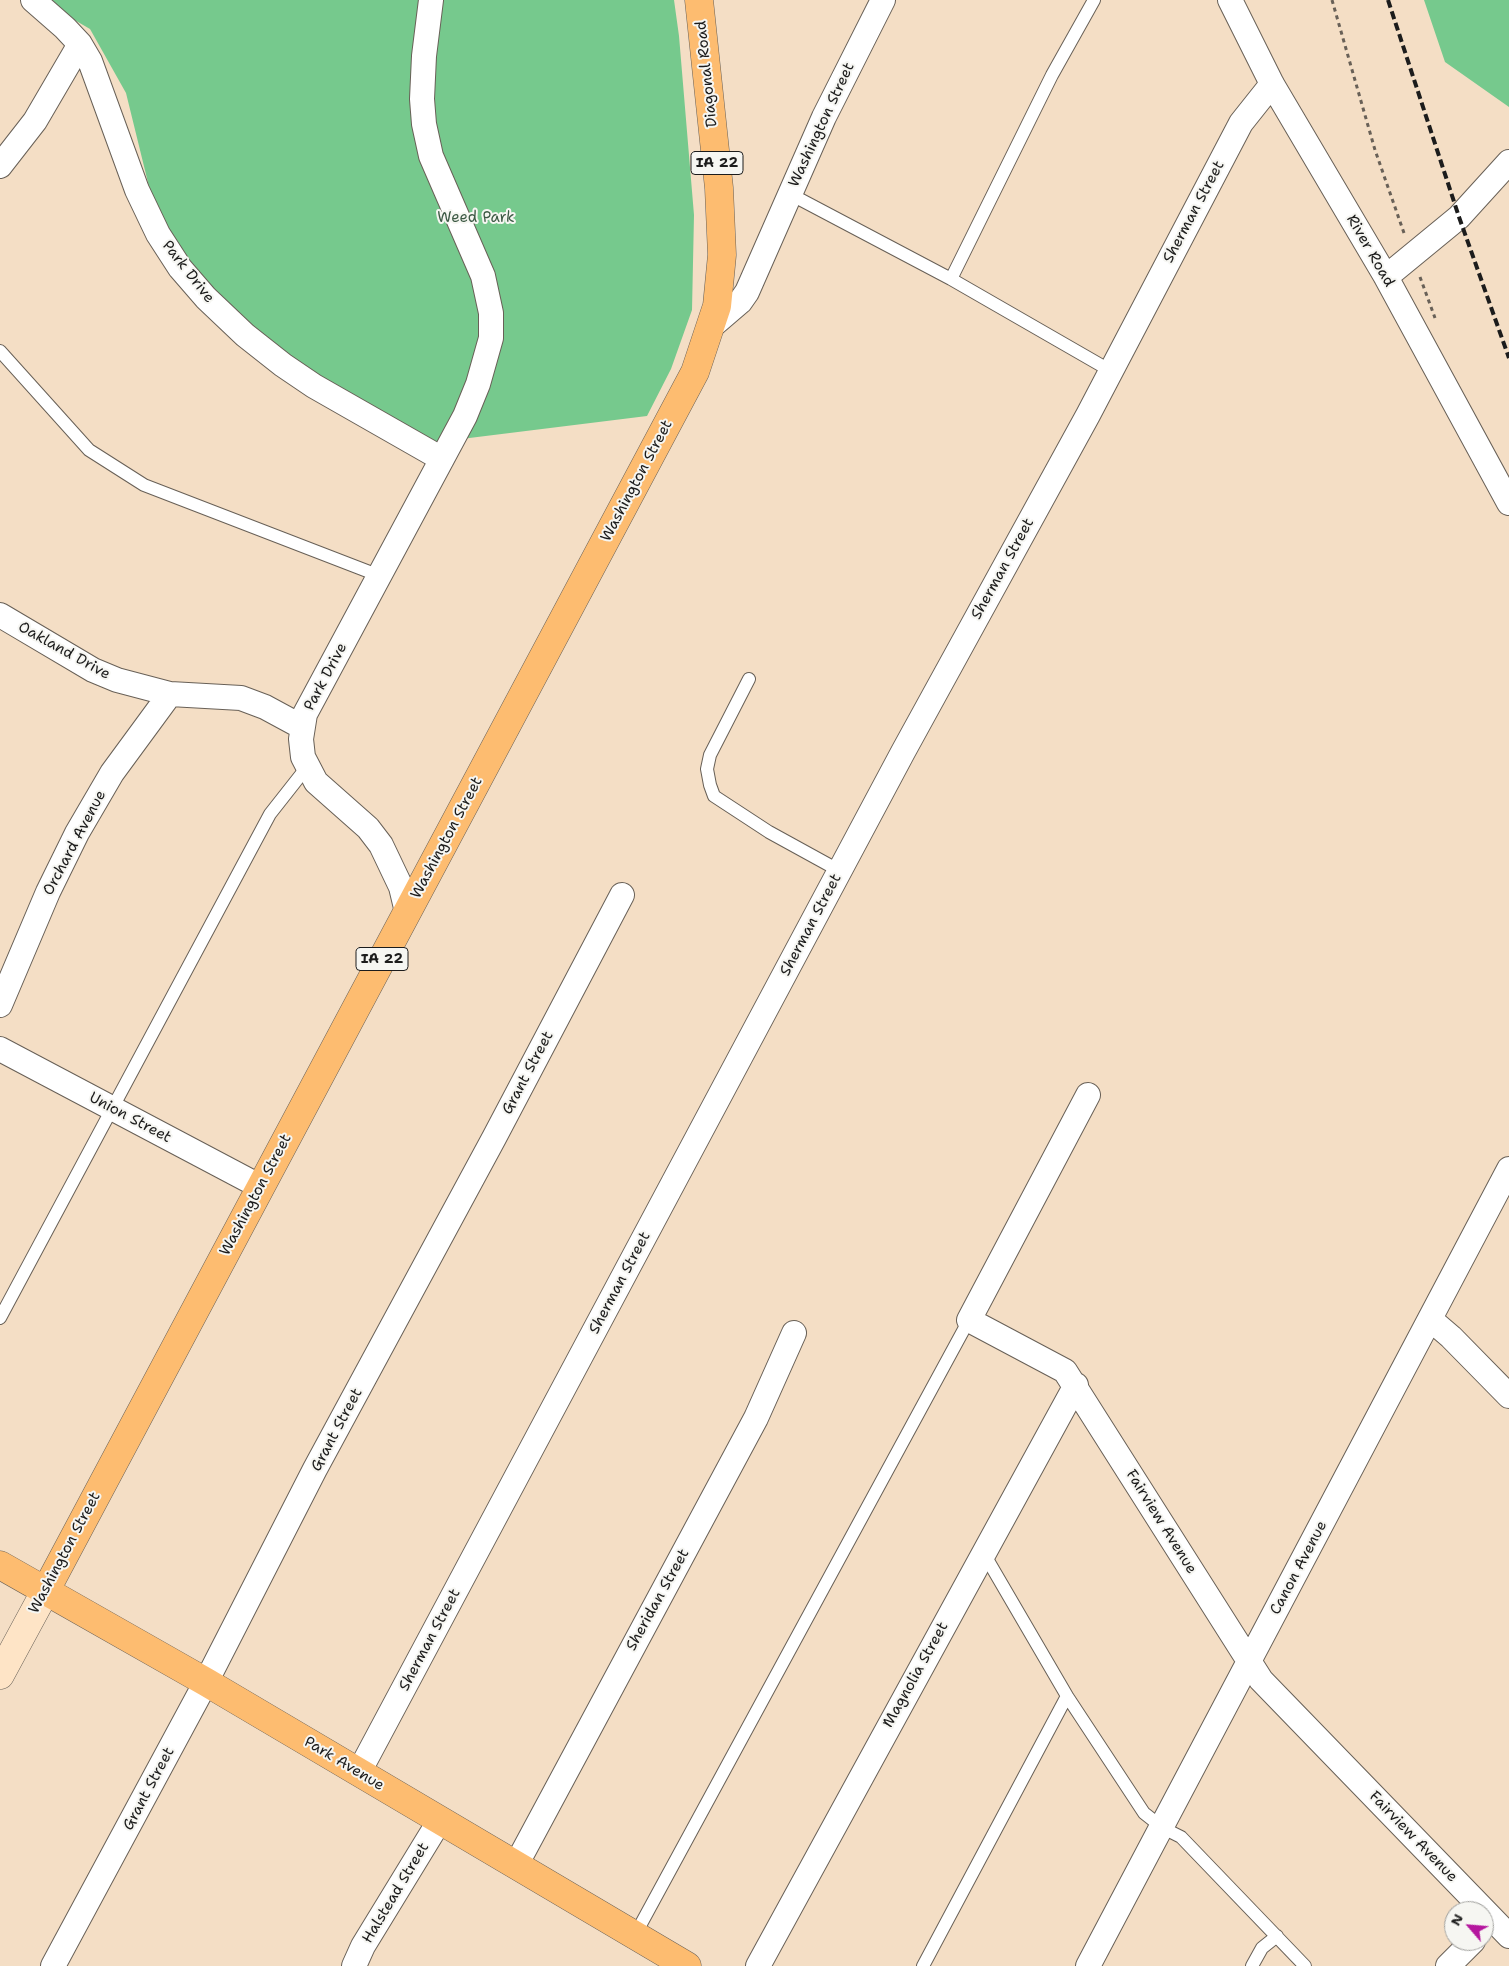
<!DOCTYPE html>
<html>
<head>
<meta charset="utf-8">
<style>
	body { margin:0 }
	#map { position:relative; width:1509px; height:1966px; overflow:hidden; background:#f4dec5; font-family:"Shantell Sans",sans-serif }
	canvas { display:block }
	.north { position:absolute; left:1444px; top:1901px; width:50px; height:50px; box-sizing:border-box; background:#f6f6f2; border:1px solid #9f9f9c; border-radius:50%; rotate:297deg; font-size:14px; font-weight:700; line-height:20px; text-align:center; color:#1c1c1c }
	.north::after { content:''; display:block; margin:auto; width:18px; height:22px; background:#b5179e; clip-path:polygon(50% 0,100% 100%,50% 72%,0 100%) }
</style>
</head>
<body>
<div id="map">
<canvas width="1509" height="1966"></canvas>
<div class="north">N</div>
</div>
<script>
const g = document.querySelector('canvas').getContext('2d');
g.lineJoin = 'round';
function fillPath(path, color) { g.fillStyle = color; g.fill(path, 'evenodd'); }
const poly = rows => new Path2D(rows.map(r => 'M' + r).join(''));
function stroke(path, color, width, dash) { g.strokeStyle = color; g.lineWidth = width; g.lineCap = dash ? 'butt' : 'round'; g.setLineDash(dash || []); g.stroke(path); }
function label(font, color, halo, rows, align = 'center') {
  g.font = font + ' "Shantell Sans",sans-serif'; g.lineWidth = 4; g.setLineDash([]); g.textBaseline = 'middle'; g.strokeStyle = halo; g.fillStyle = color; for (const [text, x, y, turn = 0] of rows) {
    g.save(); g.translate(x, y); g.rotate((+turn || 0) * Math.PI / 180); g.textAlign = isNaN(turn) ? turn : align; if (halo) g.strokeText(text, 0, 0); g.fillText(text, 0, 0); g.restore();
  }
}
fillPath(poly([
	[40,0,674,0,679,36,694,215,692,310,671,369,647,416,429,443,275,353,206,286,154,207,126,93,90,29],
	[1424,0,1509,0,1509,107,1445,62]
]), '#76c98d');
const lane = poly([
	[790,194,951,279,1111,371],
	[951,279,1052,75,1094,0],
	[0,351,89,450,144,485,380,576],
	[749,679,710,755,707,769,710,785,714,796,769,832,840,871],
	[0,1318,270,814,307,767],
	[983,1552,1067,1696,1144,1813,1163,1828,1181,1837,1305,1966],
	[635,1935,969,1320],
	[923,1966,1067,1696],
	[1252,1966,1262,1948,1277,1936]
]);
const street = poly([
	[33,0,65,28,80,44,90,61,137,190,158,234,180,268,206,298,245,335,283,365,314,386,442,459],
	[1230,0,1272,84,1386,277,1509,503],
	[0,166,35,121,80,44],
	[1386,277,1459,217,1509,162],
	[712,326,740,302,747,292,824,117,883,0],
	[0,615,93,670,117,680,170,694,241,698,265,707,302,727],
	[407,912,401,887,381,845,368,828,316,782,303,757,301,739,305,714,465,416,478,384,491,338,491,313,483,276,431,156,424,124,422,99,424,56,431,0],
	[0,1005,48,892,77,833,112,773,170,694],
	[0,1049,261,1187],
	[1088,1095,969,1320,1065,1371,1261,1680,1509,1936],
	[1430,1319,1451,1337,1509,1396],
	[359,1772,903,752,1088,415,1241,123,1272,84],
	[516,1865,756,1418,794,1333],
	[53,1966,206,1682,315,1469,494,1138,622,895],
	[354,1966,363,1946,440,1820],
	[758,1966,1076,1385],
	[1088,1966,1509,1169],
	[1448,1966,1473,1941]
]);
const secondary = poly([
	[0,1675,46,1590]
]);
const primary = poly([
	[0,1565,206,1682,687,1966],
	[46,1590,695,372,717,306,722,255,719,188,699,0]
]);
stroke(lane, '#686057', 14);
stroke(street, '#686057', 26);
stroke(secondary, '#686057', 29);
stroke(primary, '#686057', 29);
stroke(poly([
	[1332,0,1375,150,1404,233],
	[1420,277,1435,318]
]), '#686057', 3, [4, 4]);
stroke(lane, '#fff', 12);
stroke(street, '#fff', 24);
stroke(secondary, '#fee4c6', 28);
stroke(primary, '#fdbc70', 28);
stroke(poly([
	[1388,0,1459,217,1509,358]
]), '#1c1c1c', 4, [8, 4]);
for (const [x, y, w] of [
	[717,163,52],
	[382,959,52]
]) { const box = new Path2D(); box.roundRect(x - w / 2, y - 11.5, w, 23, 4); g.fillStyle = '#f6f6f2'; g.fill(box); stroke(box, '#1c1c1c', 1); }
label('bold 14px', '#1c1c1c', null, [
	["IA 22",717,163],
	["IA 22",382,959]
]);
label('15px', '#1c1c1c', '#f6f6f2', [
	["Diagonal Road",707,74,-96],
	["Washington Street",822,125,-65],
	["Sherman Street",1194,212,-62],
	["River Road",1370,251,60],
	["Park Drive",188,272,52],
	["Washington Street",637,481,-62],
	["Sherman Street",1003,569,-61],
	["Oakland Drive",64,651,29],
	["Park Drive",326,677,-62],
	["Washington Street",447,838,-62],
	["Orchard Avenue",75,843,-62],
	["Sherman Street",811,925,-62],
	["Grant Street",528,1073,-62],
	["Union Street",130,1118,28],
	["Washington Street",256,1195,-62],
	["Sherman Street",620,1283,-62],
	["Grant Street",337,1430,-62],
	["Fairview Avenue",1161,1522,58],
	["Washington Street",65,1553,-62],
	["Canon Avenue",1299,1568,-62],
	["Sheridan Street",658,1600,-61],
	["Sherman Street",430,1640,-62],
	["Magnolia Street",916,1675,-61],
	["Park Avenue",344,1764,31],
	["Grant Street",149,1789,-62],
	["Fairview Avenue",1413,1837,46],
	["Halstead Street",396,1893,-59]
]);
label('15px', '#3c5944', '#f6f6f2', [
	["Weed Park",476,218]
]);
</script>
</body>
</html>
